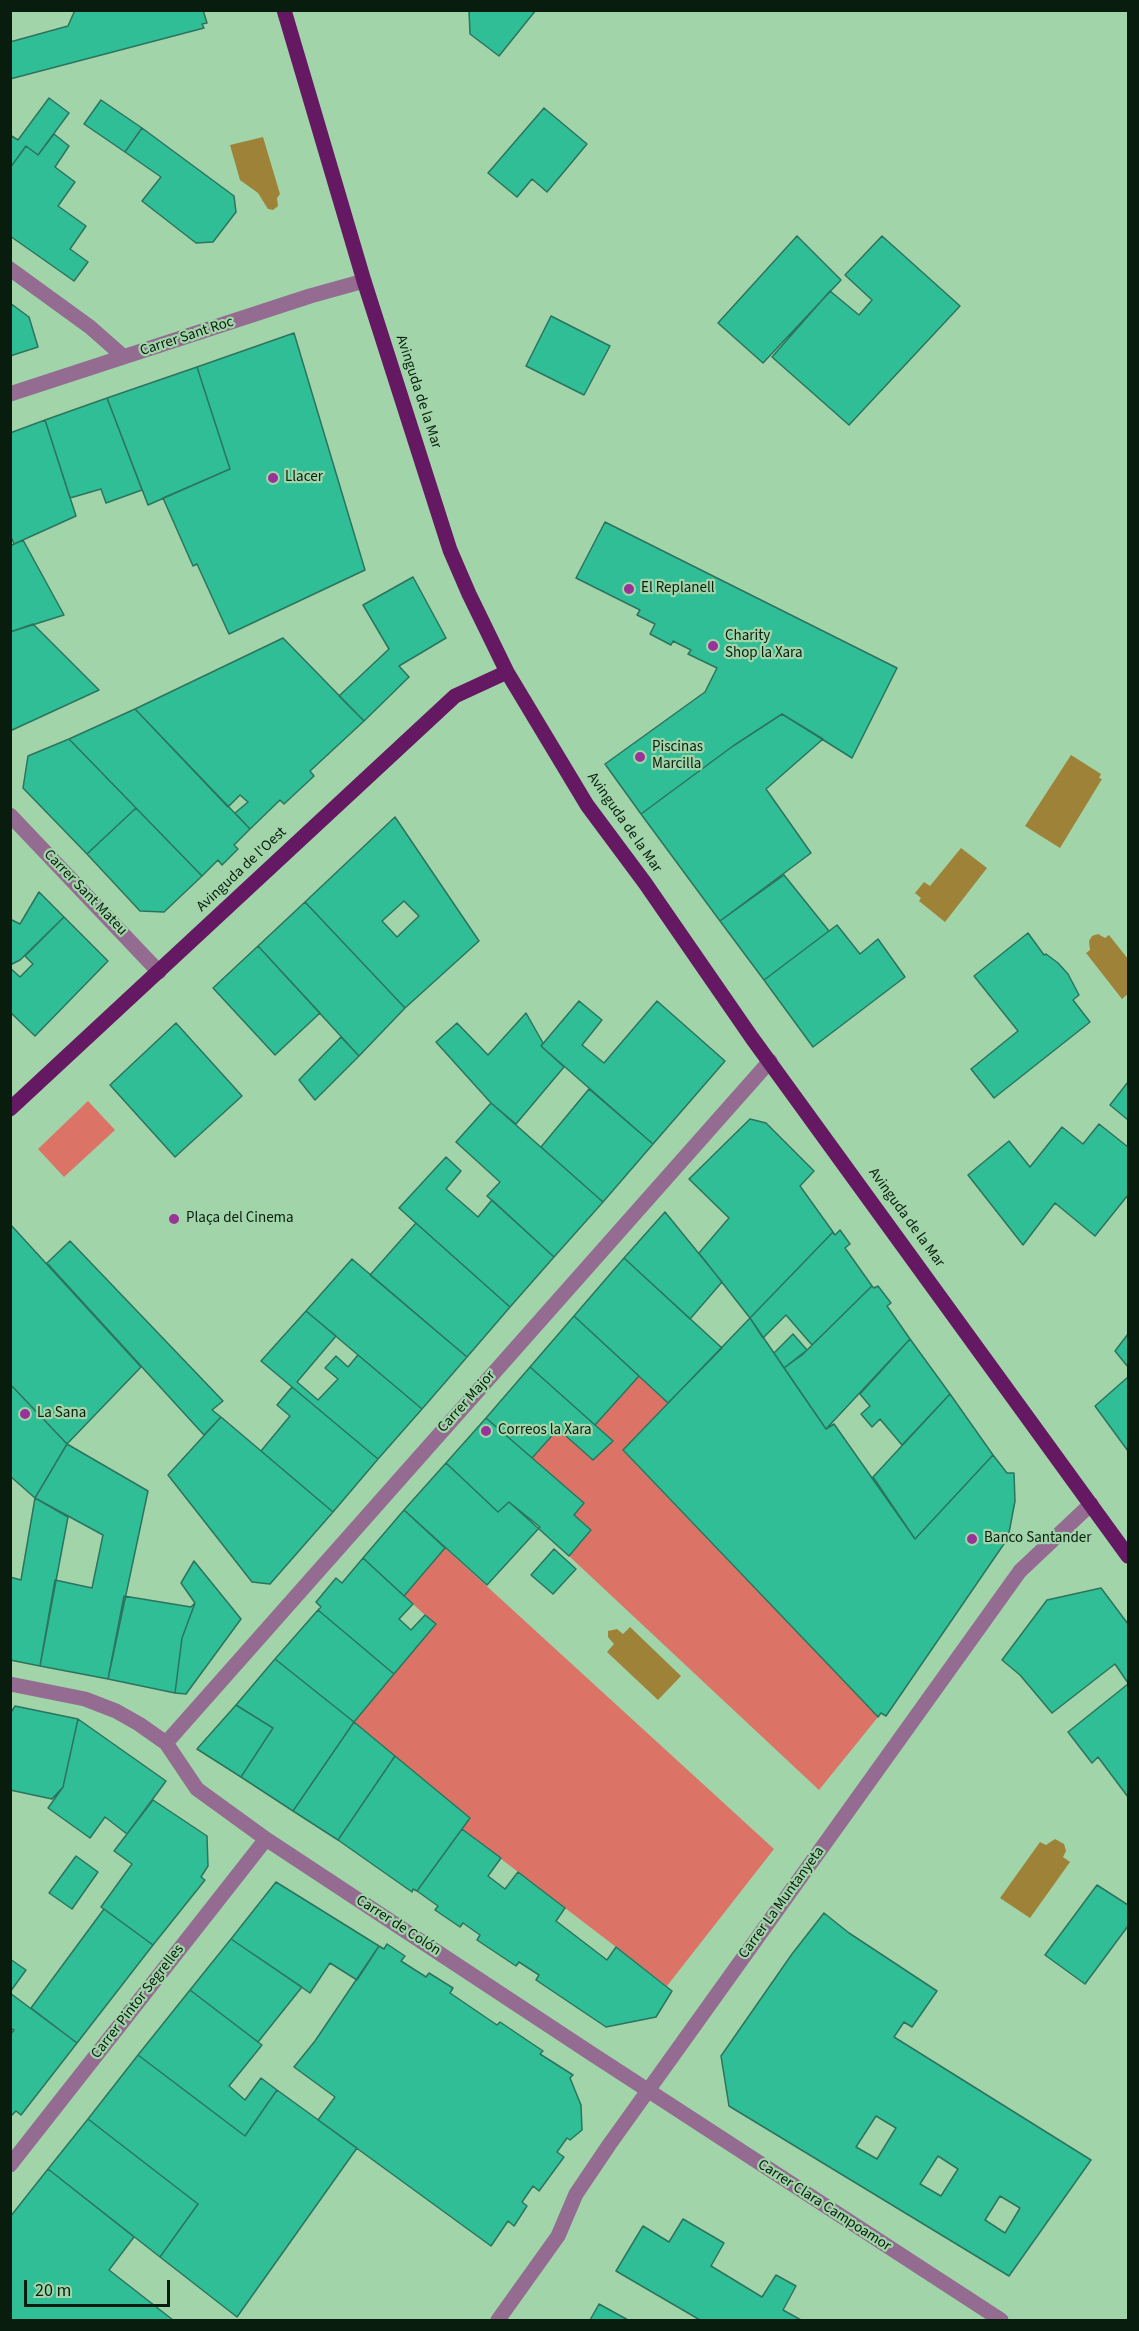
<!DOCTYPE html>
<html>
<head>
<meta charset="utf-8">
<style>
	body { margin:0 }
	#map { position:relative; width:1139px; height:2331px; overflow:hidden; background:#a1d4a9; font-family:"Source Sans 3",sans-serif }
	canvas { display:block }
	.frame { position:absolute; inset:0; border:12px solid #091d0e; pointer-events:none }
	.scale { position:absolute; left:24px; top:2280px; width:146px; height:27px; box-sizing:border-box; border:3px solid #091d0e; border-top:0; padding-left:8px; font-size:18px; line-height:21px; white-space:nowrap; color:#091d0e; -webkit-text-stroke:4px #a1d4a9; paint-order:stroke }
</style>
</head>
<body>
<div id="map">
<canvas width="1139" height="2331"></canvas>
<div class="frame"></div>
<div class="scale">20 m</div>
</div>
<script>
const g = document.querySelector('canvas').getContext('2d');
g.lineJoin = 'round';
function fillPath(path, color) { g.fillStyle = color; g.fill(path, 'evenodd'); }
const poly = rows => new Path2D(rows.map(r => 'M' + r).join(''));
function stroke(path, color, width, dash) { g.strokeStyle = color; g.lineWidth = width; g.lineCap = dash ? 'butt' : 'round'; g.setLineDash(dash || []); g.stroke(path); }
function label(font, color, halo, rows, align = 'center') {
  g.font = font + ' "Source Sans 3",sans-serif'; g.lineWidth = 4.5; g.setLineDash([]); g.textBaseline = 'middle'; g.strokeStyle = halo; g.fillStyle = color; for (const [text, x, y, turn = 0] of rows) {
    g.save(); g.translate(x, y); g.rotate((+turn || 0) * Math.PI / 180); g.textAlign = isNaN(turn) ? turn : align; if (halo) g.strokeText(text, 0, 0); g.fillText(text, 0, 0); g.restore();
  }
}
fillPath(poly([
	[88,1101,115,1130,64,1177,38,1149],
	[639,1376,668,1403,623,1451,878,1717,819,1790,569,1556,591,1531,574,1515,584,1503,532,1458,558,1429,593,1460,612,1441,595,1425],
	[445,1548,774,1849,667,1986,462,1829,470,1818,354,1722,435,1624,404,1596]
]), '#db7466');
fillPath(poly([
	[263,137,280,194,277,198,278,206,273,210,268,209,258,193,240,180,230,145],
	[1071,755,1101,774,1099,778,1102,779,1060,848,1025,826],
	[961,848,987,868,945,922,919,901,921,898,915,893,924,882,930,886],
	[1098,934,1105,938,1109,935,1128,959,1128,994,1122,999,1086,953,1090,950,1089,941,1092,936],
	[630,1627,681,1676,658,1700,607,1652,614,1644,608,1637,608,1631,617,1629,623,1634],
	[1055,1839,1064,1844,1066,1851,1063,1857,1070,1862,1030,1918,1000,1898,1040,1842,1046,1845]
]), '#9e8238');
const building = poly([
	[75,10,203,10,207,23,202,24,204,28,10,79,10,42,68,26,75,10],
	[469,10,536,10,499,56,470,34,469,10],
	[49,98,69,113,38,155,26,146,10,168,10,135,18,140,49,98],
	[101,100,142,128,125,152,84,124,101,100],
	[544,108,587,144,547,192,532,179,517,197,488,173,544,108],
	[142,128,234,196,236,212,213,242,196,243,142,201,161,177,125,152,142,128],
	[54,134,69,146,55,167,75,182,58,206,86,226,70,249,88,262,74,281,10,236,10,168,26,146,38,155,54,134],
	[797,236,841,280,763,363,718,323,797,236],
	[882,236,960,306,849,425,772,357,830,291,859,315,872,300,845,275,882,236],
	[10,303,29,317,38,347,10,356,10,303],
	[551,316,610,346,584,395,526,366,551,316],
	[294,333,365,570,229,634,197,564,193,566,163,498,230,469,197,367,294,333],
	[197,367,230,469,148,505,107,398,197,367],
	[107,398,142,490,106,503,101,489,70,498,45,420,107,398],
	[45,420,76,516,14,544,10,534,10,433,45,420],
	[605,522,897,668,852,758,782,714,733,746,641,814,605,764,705,692,717,668,688,654,691,650,673,641,671,645,650,634,655,624,637,615,640,610,576,578,605,522],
	[23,540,64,615,10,632,10,546,23,540],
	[413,577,446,638,399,666,409,677,364,721,339,696,389,649,363,605,413,577],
	[33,624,99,690,10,731,10,632,33,624],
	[283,638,364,721,310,771,314,776,284,804,280,800,250,829,235,813,248,802,240,795,228,807,135,709,283,638],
	[135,709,250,829,234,845,238,849,222,865,218,860,202,876,69,739,135,709],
	[782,714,823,739,766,789,811,853,720,921,641,814,733,746,782,714],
	[69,739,136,808,87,854,23,788,28,756,69,739],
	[136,808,202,876,164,912,140,911,87,854,136,808],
	[395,817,479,941,405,1008,305,902,395,817],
	[404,901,419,916,397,937,382,921,404,901],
	[784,875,829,931,764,980,720,921,784,875],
	[39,892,64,917,20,960,10,965,10,919,20,924,39,892],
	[305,902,405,1008,359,1056,258,946,305,902],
	[64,917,108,961,35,1036,10,1012,10,968,20,977,33,964,25,956,64,917],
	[837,925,860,954,878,939,905,977,813,1047,764,980,837,925],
	[1028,933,1044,955,1046,954,1058,963,1068,974,1079,995,1073,1000,1090,1022,994,1098,971,1069,1018,1031,974,976,1028,933],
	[258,946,320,1013,275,1055,213,988,258,946],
	[579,1001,602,1020,582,1045,604,1063,657,1001,725,1061,653,1144,541,1046,579,1001],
	[526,1013,543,1043,541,1046,564,1067,516,1124,491,1103,436,1042,457,1023,488,1055,526,1013],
	[176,1023,242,1096,175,1157,110,1085,176,1023],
	[341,1037,359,1056,315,1100,299,1080,341,1037],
	[1128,1082,1128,1120,1110,1105,1128,1082],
	[589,1089,653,1144,603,1202,541,1147,589,1089],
	[491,1103,603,1202,554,1257,487,1196,500,1182,456,1142,491,1103],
	[750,1119,766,1123,814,1171,800,1186,833,1232,750,1318,699,1253,729,1218,689,1179,750,1119],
	[1099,1124,1128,1147,1128,1195,1095,1236,1055,1203,1023,1245,968,1175,1009,1141,1030,1167,1062,1127,1083,1144,1099,1124],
	[446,1157,461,1171,446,1189,478,1217,492,1200,554,1257,510,1307,399,1208,446,1157],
	[665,1212,722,1282,690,1319,624,1258,665,1212],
	[416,1223,510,1307,467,1357,370,1275,416,1223],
	[10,1224,141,1367,67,1444,10,1384,10,1224],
	[840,1230,850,1244,845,1248,872,1286,812,1345,786,1315,763,1338,750,1318,833,1232,835,1235,840,1230],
	[70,1241,223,1401,212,1410,221,1417,204,1435,47,1263,70,1241],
	[624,1258,722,1348,668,1403,574,1316,624,1258],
	[352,1259,467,1357,422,1409,306,1311,352,1259],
	[872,1286,874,1288,878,1286,891,1303,887,1306,910,1339,826,1429,784,1368,802,1355,872,1286],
	[306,1311,336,1336,297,1382,318,1400,338,1379,325,1368,336,1356,348,1367,358,1355,422,1409,378,1459,261,1361,306,1311],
	[574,1316,639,1376,595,1425,530,1367,574,1316],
	[750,1318,826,1429,834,1424,915,1539,993,1455,1007,1473,1014,1473,1015,1501,1008,1538,886,1716,881,1713,878,1717,863,1701,623,1450,750,1318],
	[793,1334,807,1350,784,1368,774,1353,793,1334],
	[1128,1334,1128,1367,1115,1351,1128,1334],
	[910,1339,950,1394,902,1445,880,1419,872,1427,861,1414,870,1406,860,1394,910,1339],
	[530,1367,613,1441,593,1460,558,1429,532,1458,486,1418,530,1367],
	[1128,1377,1128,1451,1095,1406,1128,1377],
	[10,1384,67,1444,35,1498,10,1476,10,1384],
	[292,1387,378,1459,333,1512,261,1451,290,1416,277,1405,292,1387],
	[950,1394,993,1455,915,1539,873,1477,950,1394],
	[221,1417,333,1512,270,1584,252,1582,168,1475,221,1417],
	[486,1418,584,1503,574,1515,591,1530,569,1556,509,1502,498,1512,446,1463,486,1418],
	[67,1444,148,1491,108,1679,40,1666,55,1580,92,1588,103,1535,35,1498,67,1444],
	[446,1463,498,1512,509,1502,540,1527,487,1585,404,1510,446,1463],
	[35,1498,68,1517,40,1666,10,1660,10,1577,21,1580,35,1498],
	[404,1510,445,1548,404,1596,363,1558,404,1510],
	[554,1549,576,1569,553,1594,531,1575,554,1549],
	[363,1558,413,1604,399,1619,411,1630,425,1615,436,1624,394,1674,318,1610,321,1607,316,1602,336,1578,342,1583,363,1558],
	[194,1561,241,1619,186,1694,175,1693,182,1638,195,1603,181,1583,194,1561],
	[1101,1588,1128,1624,1128,1683,1115,1664,1052,1713,1020,1675,1002,1660,1047,1600,1101,1588],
	[124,1596,191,1607,195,1603,182,1638,175,1693,108,1679,124,1596],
	[318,1610,394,1674,354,1722,275,1659,318,1610],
	[275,1659,354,1722,293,1811,241,1777,273,1728,236,1705,275,1659],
	[1128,1684,1128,1797,1098,1757,1092,1763,1068,1732,1128,1684],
	[236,1705,273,1728,241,1777,197,1749,236,1705],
	[15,1706,78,1719,63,1787,52,1799,10,1790,10,1714,15,1706],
	[78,1719,166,1781,127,1834,105,1817,90,1838,48,1808,63,1787,78,1719],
	[354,1722,395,1756,338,1840,293,1811,354,1722],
	[395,1756,470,1818,417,1891,413,1889,412,1892,338,1840,395,1756],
	[153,1800,207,1836,208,1866,201,1877,205,1880,153,1945,101,1907,132,1864,114,1851,153,1800],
	[462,1829,501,1858,488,1876,505,1889,518,1872,565,1908,556,1921,607,1960,616,1947,672,1991,656,2017,606,2027,536,1980,539,1975,519,1962,516,1966,477,1940,480,1935,463,1923,460,1927,435,1910,438,1906,417,1891,462,1829],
	[76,1856,98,1872,72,1909,49,1893,76,1856],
	[276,1882,379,1946,357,1980,330,1963,310,1993,231,1939,276,1882],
	[1097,1885,1128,1905,1128,1926,1085,1984,1045,1955,1097,1885],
	[104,1909,153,1945,77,2043,31,2008,104,1909],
	[824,1913,849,1933,937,1991,912,2027,904,2022,894,2037,1091,2160,1009,2276,729,2106,721,2056,792,1954,824,1913],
	[876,2116,896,2128,877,2159,856,2147,876,2116],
	[938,2156,958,2169,941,2196,920,2184,938,2156],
	[1000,2196,1020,2208,1005,2233,985,2220,1000,2196],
	[231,1939,302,1987,258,2042,190,1990,231,1939],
	[387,1944,405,1956,401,1961,426,1977,429,1973,453,1988,450,1993,497,2025,500,2022,543,2051,540,2054,573,2075,570,2078,581,2105,582,2130,570,2140,567,2138,557,2152,564,2157,539,2191,533,2186,522,2202,527,2206,514,2226,508,2221,491,2246,318,2120,335,2097,294,2067,315,2041,379,1946,384,1949,387,1944],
	[10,1959,26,1970,10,1992,10,1959],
	[190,1990,262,2045,229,2086,245,2100,261,2078,277,2090,245,2136,138,2055,190,1990],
	[10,1993,77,2043,21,2115,16,2111,10,2117,10,2035,14,2030,10,2028,10,1993],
	[138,2055,245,2136,277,2090,357,2148,237,2317,160,2257,198,2204,88,2119,138,2055],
	[88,2119,198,2204,160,2257,48,2169,88,2119],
	[48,2169,134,2237,109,2270,173,2320,10,2320,10,2217,48,2169],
	[683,2219,724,2243,711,2266,762,2297,776,2275,796,2286,783,2310,801,2320,700,2320,616,2271,643,2226,669,2242,683,2219],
	[599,2304,628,2320,590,2320,599,2304]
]);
fillPath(building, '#2fbe96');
stroke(building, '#2c745d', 1.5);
stroke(poly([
	[10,269,90,327,124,357],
	[10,394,310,296,364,281],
	[10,815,159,972],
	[10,1684,85,1699,116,1711,139,1724,166,1743,197,1789,266,1839,589,2052,1001,2320],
	[166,1743,770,1061],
	[10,2165,266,1839],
	[498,2320,558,2236,576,2194,609,2145,1020,1571,1091,1504]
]), '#946b91', 15);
stroke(poly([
	[284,10,364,281,450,550,469,594,507,672,587,805,645,883,752,1038,1128,1556],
	[10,1109,455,696,507,672]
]), '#651963', 15);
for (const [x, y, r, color] of [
	[273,478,6,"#9a3397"],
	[629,589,6,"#9a3397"],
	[713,646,6,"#9a3397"],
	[640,757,6,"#9a3397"],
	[174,1219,6,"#9a3397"],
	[25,1414,6,"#9a3397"],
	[486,1431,6,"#9a3397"],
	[972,1539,6,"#9a3397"]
]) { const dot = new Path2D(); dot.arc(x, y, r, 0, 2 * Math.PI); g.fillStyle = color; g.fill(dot); stroke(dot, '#a1d4a9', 2); }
label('15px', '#091d0e', '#a1d4a9', [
	["Carrer Sant Roc",187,337,-18],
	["Avinguda de la Mar",418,392,72],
	["Avinguda de la Mar",624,823,55],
	["Avinguda de l'Oest",242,870,-43],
	["Carrer Sant Mateu",85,893,46],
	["Avinguda de la Mar",906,1218,54],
	["Carrer Major",467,1402,-48],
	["Carrer La Muntanyeta",782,1903,-54],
	["Carrer de Colón",398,1926,33],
	["Carrer Pintor Segrelles",138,2002,-52],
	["Carrer Clara Campoamor",824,2206,33]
]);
label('15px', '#091d0e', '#a1d4a9', [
	["Llacer",285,478],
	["El Replanell",641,589],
	["Charity",725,637],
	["Shop la Xara",725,654],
	["Piscinas",652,748],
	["Marcilla",652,765],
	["Plaça del Cinema",186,1219],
	["La Sana",37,1414],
	["Correos la Xara",498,1431],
	["Banco Santander",984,1539]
], 'left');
</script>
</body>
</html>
